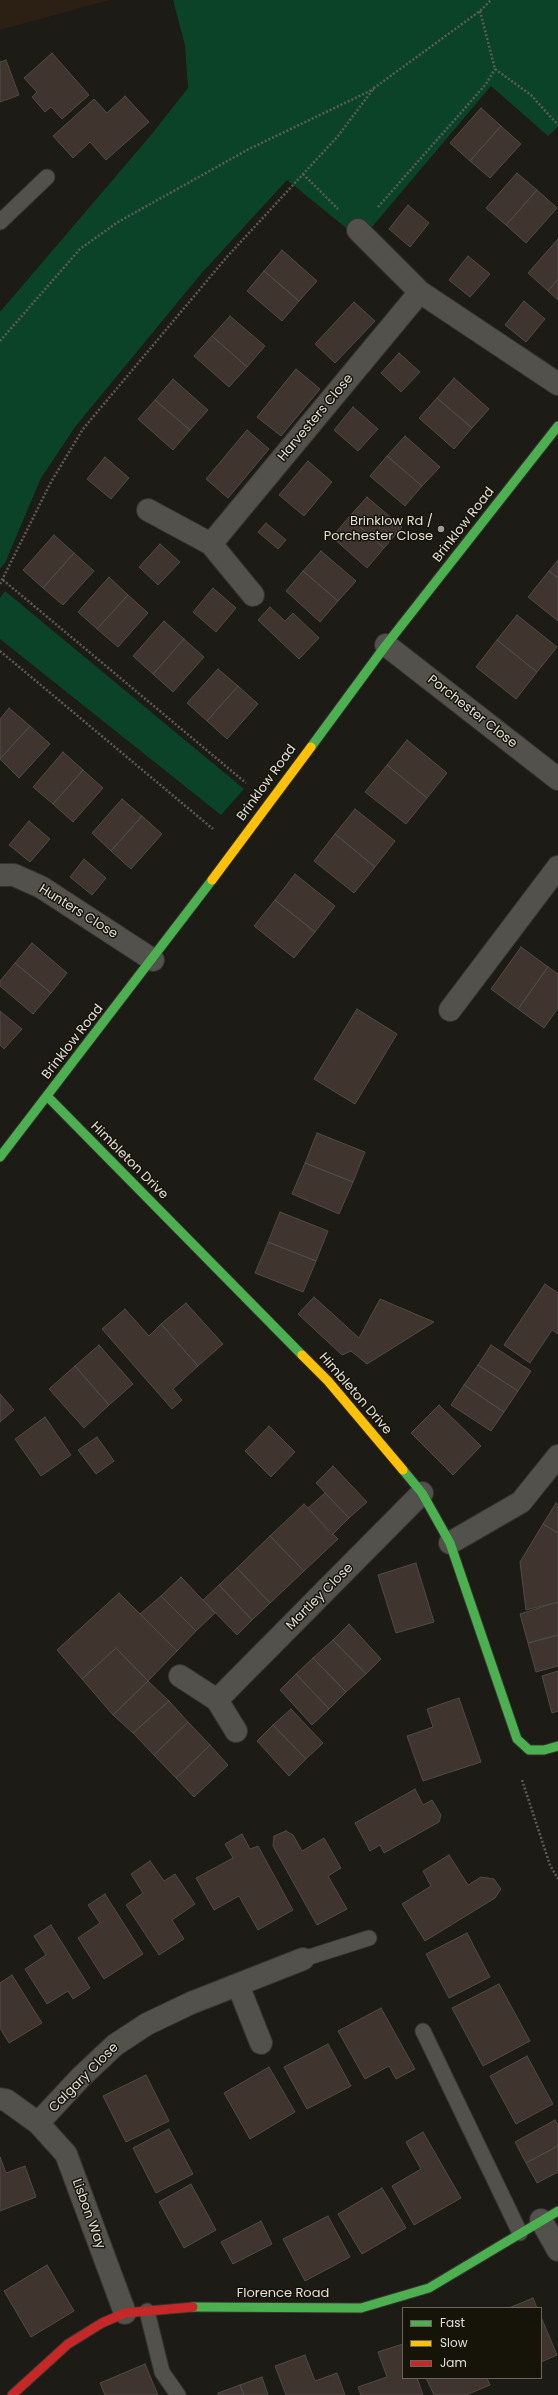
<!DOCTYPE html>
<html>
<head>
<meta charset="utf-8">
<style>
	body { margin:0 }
	#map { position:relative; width:558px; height:2395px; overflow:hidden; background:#1c1b15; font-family:Poppins,sans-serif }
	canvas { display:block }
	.legend { position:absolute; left:402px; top:2307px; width:140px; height:72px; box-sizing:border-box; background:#161309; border:1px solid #68655c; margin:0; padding:5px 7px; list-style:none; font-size:12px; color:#e2dfd9 }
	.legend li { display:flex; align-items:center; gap:8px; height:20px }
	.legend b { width:20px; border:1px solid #68655c }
</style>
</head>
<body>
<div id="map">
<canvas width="558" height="2395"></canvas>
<ul class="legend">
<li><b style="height:5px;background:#4caf50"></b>Fast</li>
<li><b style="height:5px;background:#ffc107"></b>Slow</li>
<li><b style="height:5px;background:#c62828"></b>Jam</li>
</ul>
</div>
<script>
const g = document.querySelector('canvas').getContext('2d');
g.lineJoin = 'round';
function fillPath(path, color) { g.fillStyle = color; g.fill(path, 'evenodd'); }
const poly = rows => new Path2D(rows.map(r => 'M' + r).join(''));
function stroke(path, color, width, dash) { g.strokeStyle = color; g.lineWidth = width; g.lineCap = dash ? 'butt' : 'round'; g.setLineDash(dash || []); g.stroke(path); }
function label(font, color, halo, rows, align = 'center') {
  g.font = font + ' Poppins,sans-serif'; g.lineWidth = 3; g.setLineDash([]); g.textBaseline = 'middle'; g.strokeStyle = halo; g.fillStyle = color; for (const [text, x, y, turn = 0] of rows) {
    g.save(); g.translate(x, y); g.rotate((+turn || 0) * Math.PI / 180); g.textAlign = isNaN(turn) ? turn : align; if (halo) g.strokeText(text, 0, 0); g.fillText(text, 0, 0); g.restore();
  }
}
fillPath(poly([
	[0,0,110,0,0,30]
]), '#2c1f14');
fillPath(poly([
	[173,0,558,0,558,127,548,136,491,86,361,240,287,180,200,275,75,427,41,478,5,563,0,569,0,312,151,135,188,88,185,45],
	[5,591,244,789,221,815,0,639,0,598]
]), '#0a4328');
const building = poly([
	[52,53,89,95,62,119,51,107,45,112,32,97,37,92,24,78,52,53],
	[6,60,19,95,0,102,0,62,6,60],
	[125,96,149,122,106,160,90,142,73,158,53,136,94,99,107,113,125,96],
	[481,108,501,126,470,161,450,143,481,108],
	[501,126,521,144,490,178,470,161,501,126],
	[517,173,537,190,506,225,486,208,517,173],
	[537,190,557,208,526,243,506,225,537,190],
	[408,205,429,223,410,247,389,229,408,205],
	[558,239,558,279,548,291,528,273,558,239],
	[282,250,317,281,299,301,264,271,282,250],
	[468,256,490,274,470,297,449,280,468,256],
	[264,271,299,301,282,321,247,291,264,271],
	[558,279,558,300,548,291,558,279],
	[524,301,545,319,526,342,505,325,524,301],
	[354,302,375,321,335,363,315,344,354,302],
	[230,316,265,346,247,367,212,336,230,316],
	[212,336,247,367,229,387,194,356,212,336],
	[399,353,420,372,401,392,381,373,399,353],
	[296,369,320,389,281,436,257,417,296,369],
	[454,378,489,409,472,428,437,398,454,378],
	[173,379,208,410,190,430,155,400,173,379],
	[437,398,472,428,454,449,419,418,437,398],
	[155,400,190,430,173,450,138,419,155,400],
	[353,407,378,429,358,451,334,430,353,407],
	[247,430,269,449,228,498,206,479,247,430],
	[405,436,440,467,422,486,387,456,405,436],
	[387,456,422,486,405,506,370,476,387,456],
	[105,457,129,478,111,499,87,479,105,457],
	[308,461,332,482,304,516,279,495,308,461],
	[367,497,402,527,384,548,349,517,367,497],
	[349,517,384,548,367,568,332,537,349,517],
	[266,523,286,540,278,549,258,532,266,523],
	[54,535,74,553,43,588,23,570,54,535],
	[160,544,180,562,158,585,139,567,160,544],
	[321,551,356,581,338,601,303,571,321,551],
	[74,553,94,571,63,605,43,588,74,553],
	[558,560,558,578,549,571,558,560],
	[303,571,338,601,320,622,286,591,303,571],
	[549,571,558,578,558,621,528,597,549,571],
	[109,577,128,595,97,629,78,612,109,577],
	[213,588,236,608,216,632,193,612,213,588],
	[128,595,148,613,118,647,97,629,128,595],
	[270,607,285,621,293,613,319,638,299,659,258,620,270,607],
	[517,615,557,647,537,672,497,640,517,615],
	[164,621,184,639,153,674,133,656,164,621],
	[184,639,204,657,173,692,153,674,184,639],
	[497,640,537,672,516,699,476,667,497,640],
	[218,669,238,686,207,721,187,703,218,669],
	[238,686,258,704,227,739,207,721,238,686],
	[9,708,30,726,0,759,0,719,9,708],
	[30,726,50,744,19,778,0,759,30,726],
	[407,740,447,773,427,798,387,765,407,740],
	[63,752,83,770,53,804,33,787,63,752],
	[387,765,427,798,406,824,365,792,387,765],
	[83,770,103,788,73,822,53,804,83,770],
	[122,799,142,816,111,851,92,833,122,799],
	[355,809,395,841,375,867,335,834,355,809],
	[142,816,162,834,131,869,111,851,142,816],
	[29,821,50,839,30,862,9,845,29,821],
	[335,834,375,867,354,893,314,861,335,834],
	[84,859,106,878,92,895,70,877,84,859],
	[295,874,335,906,315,932,275,900,295,874],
	[275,900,315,932,294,958,254,926,275,900],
	[32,943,67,973,51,993,15,963,32,943],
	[521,947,548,967,518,1009,491,989,521,947],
	[15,963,51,993,33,1014,0,986,0,981,15,963],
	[548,967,558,974,558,1008,544,1028,518,1009,548,967],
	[357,1009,397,1034,355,1104,314,1079,357,1009],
	[0,1011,22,1029,4,1049,0,1045,0,1011],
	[317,1133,365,1152,353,1182,305,1163,317,1133],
	[305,1163,353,1182,339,1214,292,1194,305,1163],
	[280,1212,328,1231,316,1261,268,1242,280,1212],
	[268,1242,316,1261,303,1292,255,1273,268,1242],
	[545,1284,558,1293,558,1334,552,1330,530,1363,504,1345,545,1284],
	[314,1297,359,1338,380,1299,434,1322,367,1364,351,1351,342,1355,298,1314,314,1297],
	[186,1303,223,1344,198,1366,161,1324,186,1303],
	[125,1309,149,1336,161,1324,198,1366,173,1389,182,1400,172,1409,102,1329,125,1309],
	[99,1345,133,1384,109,1405,75,1366,99,1345],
	[491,1345,531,1371,518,1391,478,1365,491,1345],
	[478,1365,518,1391,504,1412,464,1385,478,1365],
	[75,1366,109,1405,84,1428,49,1389,75,1366],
	[464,1385,504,1412,491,1431,451,1405,464,1385],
	[0,1394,14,1410,0,1422,0,1394],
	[439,1405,481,1446,453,1475,411,1433,439,1405],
	[45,1417,71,1455,41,1476,15,1439,45,1417],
	[269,1426,295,1452,271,1477,245,1451,269,1426],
	[97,1437,114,1461,96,1474,78,1450,97,1437],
	[333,1466,367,1502,349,1518,316,1483,333,1466],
	[325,1493,349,1518,332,1535,308,1508,325,1493],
	[556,1503,558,1505,558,1533,543,1524,556,1503],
	[304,1504,338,1539,304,1571,270,1536,304,1504],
	[543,1524,558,1533,558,1602,526,1610,520,1562,543,1524],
	[270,1536,304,1571,270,1603,237,1568,270,1536],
	[416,1563,434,1622,396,1633,378,1575,416,1563],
	[237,1568,270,1603,252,1620,219,1585,237,1568],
	[181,1577,215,1613,196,1631,161,1596,181,1577],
	[219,1585,252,1620,237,1635,203,1600,219,1585],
	[119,1593,177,1651,148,1681,116,1648,82,1679,57,1650,119,1593],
	[161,1596,196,1631,177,1651,140,1614,161,1596],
	[558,1602,558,1635,528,1643,520,1614,558,1602],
	[349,1624,381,1659,366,1674,333,1640,349,1624],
	[558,1635,558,1666,536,1672,528,1643,558,1635],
	[333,1640,366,1674,346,1692,313,1658,333,1640],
	[116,1648,148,1681,113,1715,82,1679,116,1648],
	[313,1658,346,1692,329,1709,296,1674,313,1658],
	[558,1671,558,1711,552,1713,542,1676,558,1671],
	[296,1674,329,1709,312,1725,280,1690,296,1674],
	[148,1681,169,1701,133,1733,113,1715,148,1681],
	[459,1698,481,1762,423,1781,407,1736,433,1727,427,1709,459,1698],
	[169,1701,188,1722,154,1755,133,1733,169,1701],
	[291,1709,323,1743,306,1759,273,1725,291,1709],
	[188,1722,210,1745,176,1778,154,1755,188,1722],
	[273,1725,306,1759,289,1776,257,1741,273,1725],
	[210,1745,228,1765,194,1797,176,1778,210,1745],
	[415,1789,423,1805,432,1800,441,1815,439,1822,384,1853,380,1845,370,1851,355,1823,415,1789],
	[286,1831,293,1835,302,1851,324,1838,341,1868,328,1876,347,1909,317,1925,273,1846,274,1836,286,1831],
	[242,1834,250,1849,258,1846,293,1910,258,1930,239,1896,214,1910,196,1878,233,1858,225,1844,242,1834],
	[449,1855,468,1885,481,1877,494,1879,501,1889,495,1898,425,1941,402,1904,431,1886,423,1871,449,1855],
	[150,1861,164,1881,175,1874,195,1904,172,1920,184,1939,159,1955,126,1905,143,1893,131,1874,150,1861],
	[105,1894,143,1954,104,1979,78,1938,100,1923,88,1905,105,1894],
	[51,1925,90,1988,73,1999,68,1991,47,2004,25,1969,46,1955,34,1936,51,1925],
	[467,1933,490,1977,449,1998,426,1954,467,1933],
	[12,1975,42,2023,9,2043,0,2028,0,1983,12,1975],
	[499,1984,530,2041,483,2066,452,2008,499,1984],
	[381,2008,415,2069,396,2079,389,2066,365,2079,338,2031,381,2008],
	[328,2044,351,2086,307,2109,284,2067,328,2044],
	[527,2056,553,2104,516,2124,490,2076,527,2056],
	[269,2067,295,2112,250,2139,224,2093,269,2067],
	[146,2075,169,2121,126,2142,103,2096,146,2075],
	[555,2120,558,2125,558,2146,526,2163,515,2142,555,2120],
	[169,2129,193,2174,156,2193,133,2148,169,2129],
	[423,2132,461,2198,414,2225,392,2186,421,2169,406,2142,423,2132],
	[558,2146,558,2172,537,2183,526,2163,558,2146],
	[0,2157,6,2173,25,2166,36,2197,0,2211,0,2157],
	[191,2184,216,2230,184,2248,159,2202,191,2184],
	[382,2188,406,2228,362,2254,338,2214,382,2188],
	[328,2216,350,2257,305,2281,283,2239,328,2216],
	[261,2221,272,2244,233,2264,221,2242,261,2221],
	[47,2265,74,2311,31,2337,4,2291,47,2265],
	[533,2298,537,2308,509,2308,533,2298],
	[541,2317,557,2355,541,2362,541,2317],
	[403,2344,403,2378,417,2378,423,2395,361,2395,358,2387,387,2377,378,2352,403,2344],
	[305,2355,315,2381,337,2373,345,2395,286,2395,275,2366,305,2355],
	[145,2364,158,2395,105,2395,100,2383,145,2364],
	[262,2377,268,2395,244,2395,240,2385,262,2377],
	[426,2378,487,2378,490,2385,466,2395,434,2395,426,2378],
	[240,2385,244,2395,218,2395,218,2393,240,2385]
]);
fillPath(building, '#40352e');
stroke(building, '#4f4b48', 1);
const lane = poly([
	[0,222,47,177],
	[303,1959,369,1938],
	[423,2031,520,2233],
	[147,2311,162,2372,178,2395]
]);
const street = poly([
	[358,230,420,292,558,384],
	[148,510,211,544,253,595],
	[211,544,420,292],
	[386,645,558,779],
	[0,875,14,875,41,887,153,960],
	[450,1010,558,867],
	[450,1543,521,1502,558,1456],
	[180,1676,217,1700,236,1731],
	[217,1700,422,1493],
	[238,1985,261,2043],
	[0,2099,6,2100,38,2123,81,2077,115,2045,147,2024,191,2003,303,1959],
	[38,2123,66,2154,125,2313],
	[541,2220,558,2250]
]);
const fast = poly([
	[311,747,386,645,558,426],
	[47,1096,302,1355],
	[0,1157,212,880],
	[403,1470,422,1493,450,1543,517,1739,529,1750,544,1750,558,1746],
	[193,2307,361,2308,429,2288,558,2211]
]);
const slow = poly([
	[212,880,311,747],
	[302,1355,328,1381,403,1470]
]);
const jam = poly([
	[12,2395,68,2344,102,2323,125,2313,193,2307]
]);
stroke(lane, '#363431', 17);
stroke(street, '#363431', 24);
stroke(fast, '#363431', 11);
stroke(slow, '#363431', 11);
stroke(jam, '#363431', 11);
stroke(poly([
	[480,11,495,69,531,95,558,125],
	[303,174,338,209],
	[378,207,486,84,495,69],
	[0,341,80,249,118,222,249,149,374,89],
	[3,580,246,783],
	[0,584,51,482,83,429,226,258,338,136,374,88,480,11,491,0],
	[0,651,213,829],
	[522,1780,550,1865,558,1879]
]), '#5d5c58', 2.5, [2, 2]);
stroke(lane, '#52514c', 15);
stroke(street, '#52514c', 22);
stroke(fast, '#4caf50', 9);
stroke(slow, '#ffc107', 9);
stroke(jam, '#c62828', 9);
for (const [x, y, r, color] of [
	[441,529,4,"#9d9a94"]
]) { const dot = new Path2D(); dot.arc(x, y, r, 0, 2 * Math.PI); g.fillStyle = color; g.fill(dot); stroke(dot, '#161309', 1.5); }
label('13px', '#e2dfd9', '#161309', [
	["Harvesters Close",316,418,-50],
	["Brinklow Road",464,525,-52],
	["Porchester Close",472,712,38],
	["Brinklow Road",267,783,-54],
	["Hunters Close",78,912,32],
	["Brinklow Road",73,1042,-52],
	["Himbleton Drive",129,1161,45],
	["Himbleton Drive",355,1394,49],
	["Martley Close",320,1597,-45],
	["Calgary Close",84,2078,-45],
	["Lisbon Way",88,2214,70],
	["Florence Road",283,2294]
]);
label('13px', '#e2dfd9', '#161309', [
	["Brinklow Rd /",433,522],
	["Porchester Close",433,537]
], 'right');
</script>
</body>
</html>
